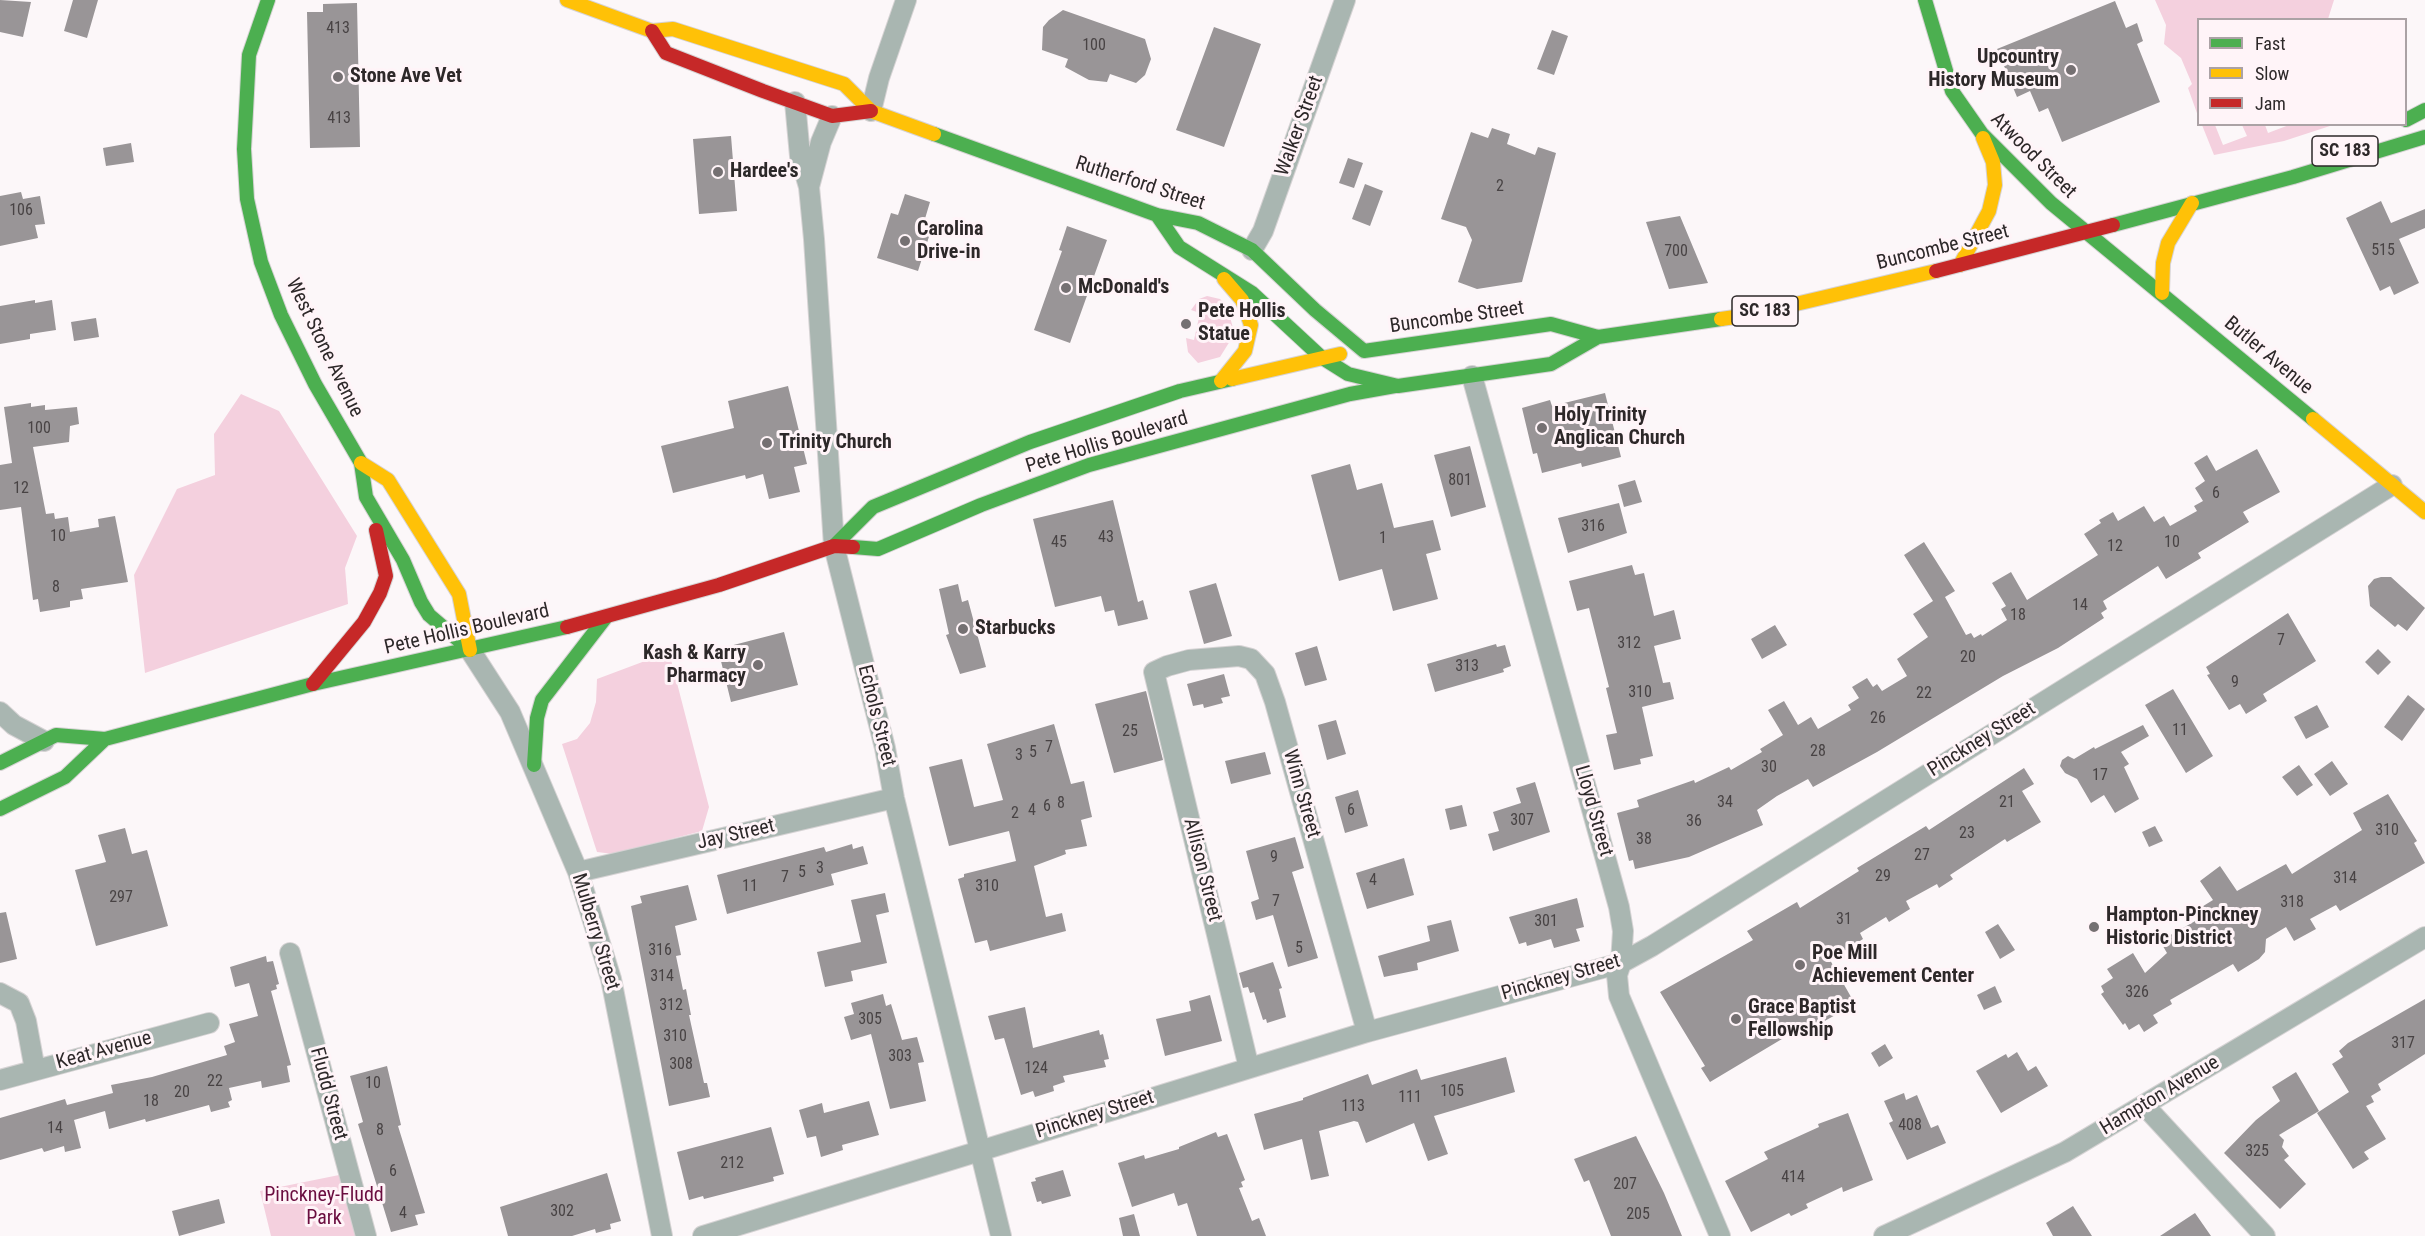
<!DOCTYPE html>
<html>
<head>
<meta charset="utf-8">
<style>
	body { margin:0 }
	#map { position:relative; width:2425px; height:1236px; overflow:hidden; background:#fcf7f9; font-family:"Roboto Condensed",sans-serif }
	canvas { display:block }
	.legend { position:absolute; left:2197px; top:18px; width:210px; height:108px; box-sizing:border-box; background:#fff4f8; border:2px solid #aba2a5; margin:0; padding:8px 10px; list-style:none; font-size:18px; color:#2d2829 }
	.legend li { display:flex; align-items:center; gap:12px; height:30px }
	.legend b { width:30px; border:2px solid #aba2a5 }
</style>
</head>
<body>
<div id="map">
<canvas width="2425" height="1236"></canvas>
<ul class="legend">
<li><b style="height:8px;background:#4caf50"></b>Fast</li>
<li><b style="height:8px;background:#ffc107"></b>Slow</li>
<li><b style="height:8px;background:#c62828"></b>Jam</li>
</ul>
</div>
<script>
const g = document.querySelector('canvas').getContext('2d');
g.lineJoin = 'round';
function fillPath(path, color) { g.fillStyle = color; g.fill(path, 'evenodd'); }
const poly = rows => new Path2D(rows.map(r => 'M' + r).join(''));
function stroke(path, color, width, dash) { g.strokeStyle = color; g.lineWidth = width; g.lineCap = dash ? 'butt' : 'round'; g.setLineDash(dash || []); g.stroke(path); }
function label(font, color, halo, rows, align = 'center') {
  g.font = font + ' "Roboto Condensed",sans-serif'; g.lineWidth = 6; g.setLineDash([]); g.textBaseline = 'middle'; g.strokeStyle = halo; g.fillStyle = color; for (const [text, x, y, turn = 0] of rows) {
    g.save(); g.translate(x, y); g.rotate((+turn || 0) * Math.PI / 180); g.textAlign = isNaN(turn) ? turn : align; if (halo) g.strokeText(text, 0, 0); g.fillText(text, 0, 0); g.restore();
  }
}
fillPath(poly([
	[2155,0,2334,0,2328,19,2198,20,2198,116,2188,88,2192,84,2181,58,2164,44,2166,25],
	[2202,125,2215,125,2223,145,2247,136,2242,125,2265,125,2268,133,2289,125,2333,125,2284,141,2214,155],
	[1207,296,1220,299,1227,306,1233,328,1230,341,1220,357,1198,363,1188,352,1186,338,1194,340,1200,313,1191,310,1199,299],
	[241,394,279,411,357,536,345,568,348,604,145,673,134,575,177,489,215,475,214,434],
	[669,652,709,807,702,831,613,854,597,852,562,744,577,739,590,723,596,702,597,679],
	[344,1174,360,1236,271,1236,260,1191]
]), '#f4d0de');
fillPath(poly([
	[0,0,31,2,23,37,0,32],
	[73,0,98,0,87,38,64,31],
	[2115,1,2126,28,2137,23,2143,41,2137,44,2160,102,2062,142,2048,108,2039,112,2030,91,2017,97,1997,49],
	[357,3,360,147,310,148,307,12,323,12,323,4],
	[1063,10,1145,39,1151,59,1145,75,1136,83,1110,74,1107,82,1089,80,1065,67,1068,59,1042,50,1043,27,1049,20],
	[1214,27,1261,44,1224,147,1176,130],
	[1552,30,1568,36,1554,75,1537,69],
	[1492,128,1510,134,1507,144,1535,155,1538,147,1556,153,1522,282,1477,289,1458,282,1472,240,1466,227,1441,219,1471,132,1488,138],
	[731,136,737,211,699,214,693,139],
	[131,143,134,162,106,166,103,148],
	[1348,158,1363,163,1354,188,1339,183],
	[1365,184,1383,191,1370,226,1352,219],
	[21,192,23,199,40,196,45,224,35,225,38,238,0,246,0,196],
	[905,194,930,202,924,222,933,224,918,271,877,258,891,213,898,215],
	[2381,201,2391,223,2425,209,2425,228,2399,239,2419,283,2394,295,2390,286,2380,291,2346,218],
	[1680,216,1708,283,1669,289,1646,222],
	[1067,226,1107,240,1070,343,1034,330,1062,251,1059,250],
	[35,300,35,303,52,300,56,330,30,334,30,339,0,344,0,306],
	[96,318,99,337,74,341,71,322],
	[788,386,807,464,794,467,800,492,769,499,763,474,746,479,745,475,673,493,661,446,734,428,728,401],
	[1605,393,1621,457,1582,467,1581,463,1542,473,1537,453,1533,454,1522,408,1550,400,1552,406],
	[31,403,31,407,45,405,45,410,77,407,79,424,70,426,69,442,33,447,46,514,54,513,55,519,68,517,70,532,99,527,98,519,115,516,128,582,81,589,83,599,70,601,70,607,40,612,38,599,33,600,21,507,0,510,0,465,12,463,4,407],
	[1470,446,1486,507,1451,517,1434,455],
	[2257,449,2280,492,2243,512,2249,522,2198,553,2201,558,2166,579,2158,566,2103,601,2107,609,2101,613,2104,618,2058,648,2003,676,1877,752,1813,787,1808,779,1777,796,1757,810,1763,825,1689,857,1635,869,1633,860,1629,861,1617,813,1639,807,1637,800,1694,780,1695,783,1729,767,1731,770,1762,752,1760,749,1783,735,1768,710,1784,701,1798,725,1811,717,1818,729,1851,710,1848,705,1859,698,1852,687,1867,678,1873,687,1877,684,1882,691,1907,676,1897,659,1928,637,1913,614,1933,601,1904,555,1924,542,1955,591,1945,597,1966,635,1971,633,1974,638,1981,634,1982,636,2007,620,2001,609,2006,606,1992,583,2011,572,2027,600,2098,555,2084,534,2101,523,2099,520,2113,512,2118,521,2144,506,2154,522,2164,516,2170,526,2197,511,2194,506,2203,501,2195,488,2205,481,2194,463,2207,455,2216,471],
	[1350,464,1357,490,1382,483,1394,528,1433,520,1441,550,1426,554,1438,599,1393,611,1382,569,1339,581,1311,475],
	[1635,480,1642,502,1624,507,1618,485],
	[1113,500,1138,602,1143,600,1148,619,1118,626,1114,610,1105,612,1101,596,1055,607,1033,519],
	[1619,503,1627,533,1568,553,1558,518],
	[1632,565,1635,575,1644,573,1654,616,1674,610,1681,639,1654,646,1663,683,1670,682,1674,699,1642,707,1653,756,1640,759,1641,764,1614,770,1606,735,1617,733,1606,688,1609,687,1589,608,1577,611,1569,581],
	[2381,577,2391,577,2425,608,2407,631,2398,624,2395,627,2370,606,2368,586,2374,579],
	[1216,583,1232,636,1204,644,1189,591],
	[958,584,962,602,968,600,986,667,960,674,946,635,949,634,939,589],
	[2288,613,2316,661,2263,694,2267,701,2246,714,2240,704,2229,710,2207,675,2210,674,2206,667],
	[1775,625,1787,645,1762,659,1751,639],
	[784,632,798,685,731,702,718,649],
	[1496,644,1497,647,1505,645,1511,666,1503,669,1504,672,1435,692,1427,664],
	[1317,646,1327,680,1305,686,1295,653],
	[2378,649,2391,662,2378,675,2365,662],
	[1224,674,1230,696,1221,698,1223,703,1204,708,1203,704,1193,706,1187,684],
	[2173,689,2213,756,2186,773,2145,705],
	[1146,691,1163,760,1114,773,1095,704],
	[2408,695,2425,709,2402,741,2384,727],
	[2317,705,2329,727,2306,739,2294,717],
	[1336,720,1346,754,1327,760,1318,725],
	[1054,724,1071,784,1084,781,1092,817,1081,820,1087,846,1065,850,1066,854,1034,866,1046,917,1062,913,1066,931,990,951,987,940,975,943,958,879,964,877,964,874,1016,861,1009,831,949,846,929,767,962,759,974,807,1003,800,987,744],
	[2143,725,2149,736,2121,752,2129,764,2124,767,2139,799,2115,813,2104,795,2091,803,2077,779,2065,773,2060,766,2062,760,2068,756,2074,759,2094,747,2095,749],
	[1265,752,1271,774,1231,784,1225,761],
	[2332,761,2348,784,2330,796,2314,774],
	[2299,765,2313,785,2297,796,2282,777],
	[2024,768,2034,784,2022,791,2041,822,2007,842,2005,839,1950,875,1953,879,1939,888,1937,884,1906,901,1910,909,1889,922,1886,917,1860,933,1863,939,1830,960,1855,1004,1805,1032,1802,1027,1710,1082,1701,1068,1705,1066,1660,992,1753,940,1747,931,1797,902,1800,908,1859,871,1857,868,1926,826,1929,830],
	[1535,782,1550,832,1493,851,1488,834,1499,831,1493,812,1521,803,1516,788],
	[1358,790,1368,826,1345,833,1335,797],
	[2388,794,2417,841,2414,843,2425,863,2340,911,2336,905,2310,919,2316,929,2294,941,2286,927,2266,939,2265,952,2259,959,2238,972,2233,964,2170,1000,2172,1004,2153,1015,2158,1023,2144,1032,2139,1024,2129,1030,2125,1023,2123,1025,2101,994,2104,992,2101,986,2113,978,2107,969,2133,953,2145,973,2167,953,2160,941,2204,916,2200,908,2213,900,2200,881,2220,866,2237,891,2286,864,2292,874,2362,830,2353,813],
	[1462,805,1467,826,1450,830,1445,809],
	[2155,826,2163,841,2149,847,2142,832],
	[125,828,132,854,147,850,168,926,96,946,75,870,106,862,98,835],
	[1295,837,1304,868,1292,872,1318,958,1288,967,1273,915,1256,920,1251,902,1259,899,1246,851],
	[852,844,853,849,863,846,868,864,831,874,834,885,727,914,717,875,824,847,826,852],
	[1404,858,1414,895,1367,909,1356,873],
	[688,885,697,920,675,926,681,955,676,956,683,990,686,989,691,1015,689,1015,704,1083,707,1083,710,1097,669,1106,631,906,642,903,640,896],
	[885,893,889,912,876,915,887,963,851,971,853,981,825,987,817,952,861,942,851,900],
	[1577,898,1584,927,1576,929,1580,941,1554,948,1551,939,1527,946,1526,942,1519,944,1509,917],
	[6,912,17,959,0,963,0,913],
	[1451,920,1459,951,1417,963,1418,970,1384,977,1378,956,1430,941,1427,926],
	[1998,924,2015,950,2000,959,1985,932],
	[266,956,267,962,273,961,279,984,276,985,277,989,271,991,291,1065,287,1066,290,1082,262,1088,261,1081,229,1088,232,1100,228,1102,230,1107,211,1112,209,1105,146,1122,145,1119,109,1129,105,1111,74,1120,81,1148,65,1152,64,1146,44,1152,42,1148,0,1160,0,1118,65,1099,67,1105,113,1093,111,1085,152,1077,227,1055,224,1046,235,1042,229,1024,258,1016,249,983,235,987,230,967],
	[1273,962,1282,988,1279,989,1286,1017,1267,1023,1266,1019,1263,1020,1254,992,1250,993,1248,987,1243,988,1239,973],
	[1995,986,2002,1002,1984,1010,1977,995],
	[883,994,886,1006,891,1004,902,1040,917,1037,924,1062,918,1063,926,1101,890,1109,871,1034,851,1040,844,1017,854,1014,851,1003],
	[1210,995,1222,1041,1165,1056,1156,1019,1191,1011,1189,1001],
	[2425,999,2425,1054,2378,1084,2381,1090,2371,1096,2374,1102,2366,1106,2386,1139,2364,1152,2369,1159,2353,1169,2317,1113,2349,1092,2332,1064,2343,1057,2339,1051,2348,1043],
	[1025,1007,1033,1048,1099,1030,1100,1035,1103,1034,1109,1059,1104,1060,1106,1067,1063,1076,1065,1082,1053,1086,1054,1091,1035,1097,1033,1091,1021,1095,1004,1038,995,1040,988,1016],
	[1885,1044,1893,1058,1879,1067,1871,1053],
	[2017,1052,2028,1071,2036,1066,2048,1086,2001,1113,1976,1071,2006,1054,2008,1058],
	[1506,1057,1515,1092,1434,1116,1448,1154,1428,1161,1414,1123,1366,1143,1358,1122,1354,1121,1319,1131,1329,1176,1311,1180,1302,1139,1264,1150,1254,1114,1303,1100,1303,1098,1368,1074,1372,1085,1417,1069,1421,1080],
	[387,1066,401,1125,398,1126,425,1213,415,1215,418,1225,391,1232,358,1124,363,1122,350,1076],
	[2296,1072,2319,1111,2279,1135,2284,1140,2282,1147,2289,1156,2284,1160,2306,1184,2280,1209,2224,1153,2256,1120,2280,1101,2272,1087],
	[1904,1093,1906,1100,1917,1095,1931,1128,1938,1125,1946,1143,1907,1160,1889,1123,1893,1121,1884,1101],
	[869,1101,879,1135,842,1145,843,1150,821,1157,816,1136,807,1138,799,1110,822,1103,824,1113],
	[1848,1113,1873,1180,1843,1192,1842,1187,1806,1204,1808,1208,1791,1216,1789,1213,1751,1232,1725,1181,1766,1160,1768,1159,1764,1152,1819,1127,1818,1124],
	[771,1127,784,1174,773,1177,774,1181,704,1199,703,1196,689,1200,677,1152],
	[1216,1132,1218,1137,1227,1134,1245,1180,1241,1182,1243,1187,1239,1188,1252,1221,1259,1218,1266,1236,1197,1236,1187,1203,1178,1206,1174,1193,1132,1207,1118,1163,1144,1155,1145,1159,1179,1149,1179,1147],
	[1636,1136,1664,1193,1682,1236,1611,1236,1589,1180,1584,1182,1574,1159],
	[1063,1170,1071,1196,1042,1204,1041,1201,1037,1202,1031,1182,1036,1181,1035,1178],
	[607,1173,621,1221,610,1224,611,1229,596,1233,595,1229,572,1236,508,1236,500,1207],
	[219,1199,225,1223,179,1236,172,1211],
	[2073,1206,2092,1236,2053,1236,2046,1223],
	[2195,1213,2211,1236,2160,1236],
	[1134,1214,1140,1236,1123,1236,1119,1218]
]), '#999597');
const street = poly([
	[795,102,800,156,809,187,814,239,834,546,885,748,894,798,1001,1236],
	[871,111,879,78,906,0],
	[809,187,821,142,832,116],
	[1252,250,1263,231,1345,0],
	[1472,376,1619,907,1623,931,1621,963,1617,975,1619,996,1720,1236],
	[470,650,510,712,578,872,611,979,662,1236],
	[0,712,14,725,44,741],
	[578,872,894,798],
	[290,953,366,1236],
	[0,993,19,1003,26,1021,35,1070],
	[1249,1068,1154,672,1167,666,1189,660,1239,656,1251,659,1265,674,1275,702,1367,1032],
	[0,1080,209,1023],
	[2144,1105,2265,1236],
	[703,1236,1367,1032,1621,963,1652,946,2392,485],
	[1884,1236,2065,1152,2425,937]
]);
const fast = poly([
	[268,0,249,55,244,149,247,199,261,262,281,315,315,384,361,463,366,497,403,560,421,602,429,615,470,650],
	[1925,0,1952,91,1982,134,2051,203,2313,419],
	[2406,120,2425,110],
	[934,134,1157,215,1198,223,1252,250,1315,310,1364,351,1551,324,1598,337],
	[1157,215,1179,247,1252,293,1321,357,1348,374,1398,386,1551,364,1598,337,1721,319],
	[2113,225,2293,177,2425,137],
	[834,546,873,507,1030,442,1180,391,1232,379],
	[853,547,878,549,981,505,1089,465,1350,394,1395,386],
	[0,763,56,735,105,739,313,684,567,627],
	[534,765,537,718,542,700,606,617],
	[0,809,65,777,105,739]
]);
const slow = poly([
	[567,0,652,31,673,29,844,84,871,111,934,134],
	[1960,265,1989,211,1995,185,1993,162,1983,138],
	[2162,293,2163,263,2168,243,2192,203],
	[1721,319,1749,315,1936,271],
	[1232,379,1340,354],
	[1221,381,1245,351,1251,325,1242,300,1224,279],
	[2313,419,2425,512],
	[361,463,388,480,459,594,470,650]
]);
const jam = poly([
	[652,31,666,53,763,91,832,116,871,111],
	[1936,271,2113,225],
	[567,627,719,585,834,546,853,547],
	[313,684,364,622,380,593,386,576,376,530]
]);
stroke(street, '#d6d3d4', 22);
stroke(fast, '#d6d3d4', 16);
stroke(slow, '#d6d3d4', 16);
stroke(jam, '#d6d3d4', 16);
stroke(street, '#a9b6b1', 20);
stroke(fast, '#4caf50', 14);
stroke(slow, '#ffc107', 14);
stroke(jam, '#c62828', 14);
for (const [x, y, r, color] of [
	[2071,70,6,"#757072"],
	[338,77,6,"#757072"],
	[718,172,6,"#757072"],
	[905,241,6,"#757072"],
	[1066,288,6,"#757072"],
	[1186,324,6,"#757072"],
	[1542,428,6,"#757072"],
	[767,443,6,"#757072"],
	[963,629,6,"#757072"],
	[758,665,6,"#757072"],
	[2094,927,6,"#757072"],
	[1800,965,6,"#757072"],
	[1736,1019,6,"#757072"]
]) { const dot = new Path2D(); dot.arc(x, y, r, 0, 2 * Math.PI); g.fillStyle = color; g.fill(dot); stroke(dot, '#fff4f8', 2); }
label('16px', '#484344', null, [
	["413",338,29],
	["100",1094,46],
	["413",339,119],
	["2",1500,187],
	["106",21,211],
	["515",2383,251],
	["700",1676,252],
	["100",39,429],
	["801",1460,481],
	["12",21,489],
	["6",2216,494],
	["316",1593,527],
	["10",58,537],
	["43",1106,538],
	["1",1383,539],
	["45",1059,543],
	["10",2172,543],
	["12",2115,547],
	["8",56,588],
	["14",2080,606],
	["18",2018,616],
	["7",2281,641],
	["312",1629,644],
	["20",1968,658],
	["313",1467,667],
	["9",2235,683],
	["310",1640,693],
	["22",1924,694],
	["26",1878,719],
	["11",2180,731],
	["25",1130,732],
	["7",1049,748],
	["28",1818,752],
	["5",1033,753],
	["3",1019,756],
	["30",1769,768],
	["17",2100,776],
	["34",1725,803],
	["21",2007,803],
	["8",1061,804],
	["6",1047,807],
	["4",1032,811],
	["6",1351,811],
	["2",1015,814],
	["307",1522,821],
	["36",1694,822],
	["310",2387,831],
	["23",1967,834],
	["38",1644,840],
	["27",1922,856],
	["9",1274,858],
	["3",820,869],
	["5",802,873],
	["29",1883,877],
	["7",785,878],
	["314",2345,879],
	["4",1373,881],
	["11",750,887],
	["310",987,887],
	["297",121,898],
	["7",1276,902],
	["318",2292,903],
	["31",1844,920],
	["301",1546,922],
	["5",1299,949],
	["316",660,951],
	["314",662,977],
	["326",2137,993],
	["312",671,1006],
	["305",870,1020],
	["310",675,1037],
	["317",2403,1044],
	["303",900,1057],
	["308",681,1065],
	["124",1036,1069],
	["22",215,1082],
	["10",373,1084],
	["105",1452,1092],
	["20",182,1093],
	["111",1410,1098],
	["18",151,1102],
	["113",1353,1107],
	["408",1910,1126],
	["14",55,1129],
	["8",380,1131],
	["325",2257,1152],
	["212",732,1164],
	["6",393,1172],
	["414",1793,1178],
	["207",1625,1185],
	["302",562,1212],
	["4",403,1214],
	["205",1638,1215]
]);
for (const [x, y, w] of [
	[2345,151,66],
	[1765,311,66]
]) { const box = new Path2D(); box.roundRect(x - w / 2, y - 15, w, 30, 4.5); g.fillStyle = '#fff4f8'; g.fill(box); stroke(box, '#2d2829', 1.5); }
label('bold 18px', '#2d2829', null, [
	["SC 183",2345,151],
	["SC 183",1765,311]
]);
label('bold 20px', '#2d2829', '#fff4f8', [
	["Upcountry",2059,58,"right"],
	["History Museum",2059,81,"right"],
	["Stone Ave Vet",350,77],
	["Hardee's",730,172],
	["Carolina",917,230],
	["Drive-in",917,253],
	["McDonald's",1078,288],
	["Pete Hollis",1198,312],
	["Statue",1198,335],
	["Holy Trinity",1554,416],
	["Anglican Church",1554,439],
	["Trinity Church",779,443],
	["Starbucks",975,629],
	["Kash & Karry",746,654,"right"],
	["Pharmacy",746,677,"right"],
	["Hampton-Pinckney",2106,916],
	["Historic District",2106,939],
	["Poe Mill",1812,954],
	["Achievement Center",1812,977],
	["Grace Baptist",1748,1008],
	["Fellowship",1748,1031]
], 'left');
label('20px', '#2d2829', '#fff4f8', [
	["Walker Street",1300,126,-70],
	["Atwood Street",2033,156,45],
	["Rutherford Street",1140,184,18],
	["Buncombe Street",1943,248,-14],
	["Buncombe Street",1457,318,-8],
	["West Stone Avenue",324,348,64],
	["Butler Avenue",2268,356,40],
	["Pete Hollis Boulevard",1107,443,-17],
	["Pete Hollis Boulevard",467,630,-13],
	["Echols Street",876,716,76],
	["Pinckney Street",1982,740,-32],
	["Winn Street",1301,794,74],
	["Lloyd Street",1593,811,74],
	["Jay Street",736,835,-13],
	["Allison Street",1202,870,76],
	["Mulberry Street",595,932,73],
	["Pinckney Street",1561,978,-16],
	["Keat Avenue",104,1051,-15],
	["Fludd Street",328,1094,75],
	["Hampton Avenue",2160,1096,-31],
	["Pinckney Street",1095,1115,-17]
]);
label('20px', '#6a0d3f', '#fff4f8', [
	["Pinckney-Fludd",324,1196],
	["Park",324,1219]
]);
</script>
</body>
</html>
